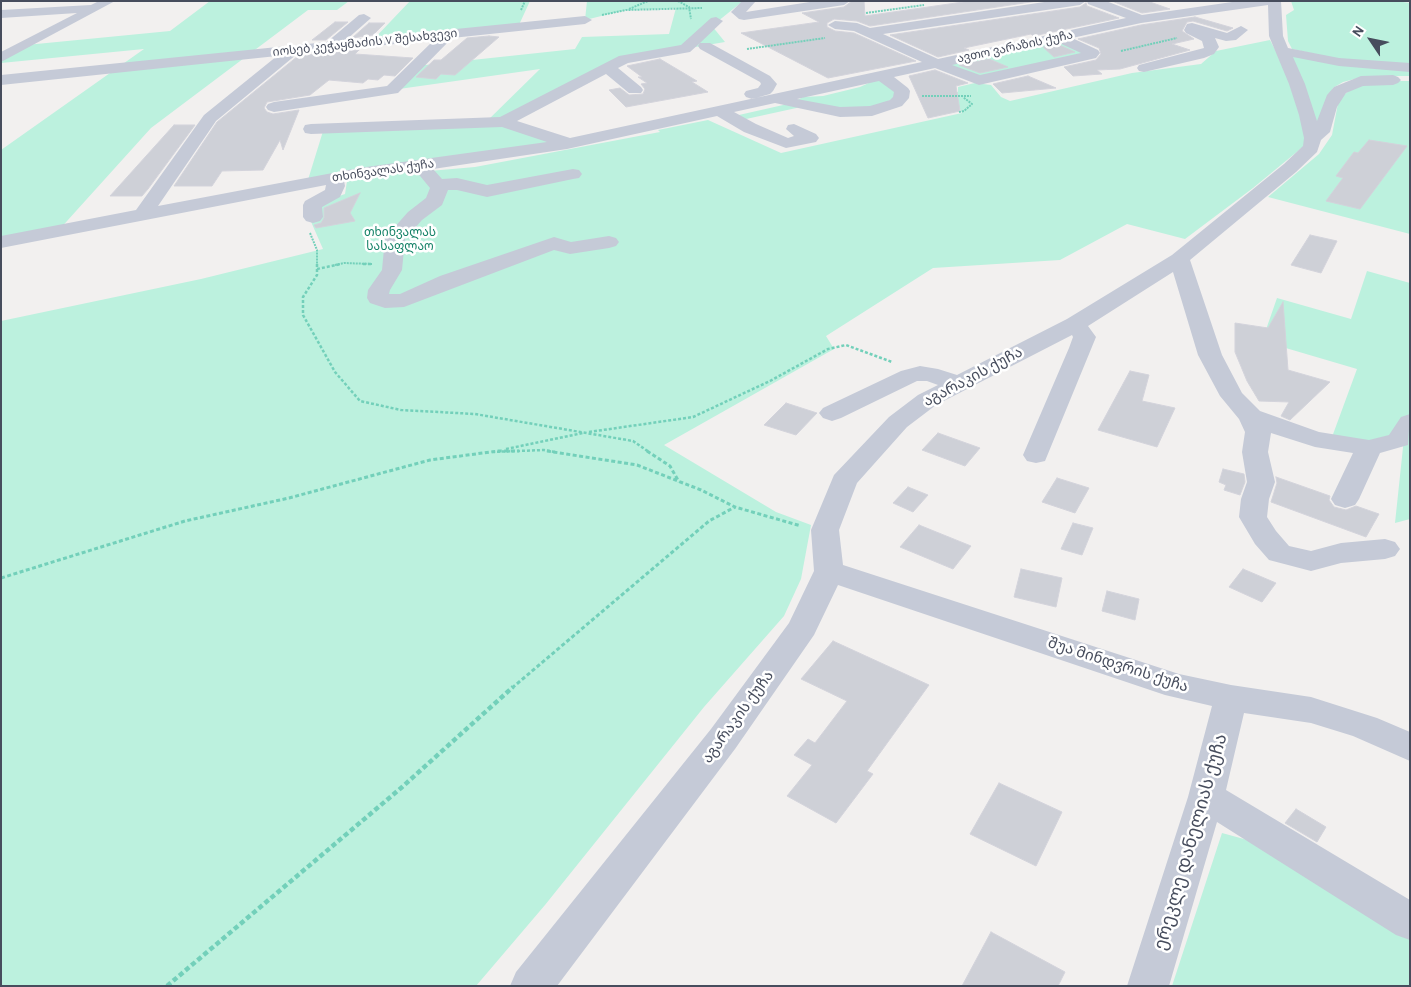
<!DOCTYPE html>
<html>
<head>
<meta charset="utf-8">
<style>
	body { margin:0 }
	#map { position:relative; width:1411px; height:987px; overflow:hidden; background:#f2f0ef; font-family:Karla,sans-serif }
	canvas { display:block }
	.frame { position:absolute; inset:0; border:2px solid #474d5d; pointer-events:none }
	.north { position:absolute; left:1346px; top:15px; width:50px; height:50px; -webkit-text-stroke:4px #fff; paint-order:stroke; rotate:304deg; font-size:14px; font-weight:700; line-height:20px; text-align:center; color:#474d5d }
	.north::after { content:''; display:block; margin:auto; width:18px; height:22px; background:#474d5d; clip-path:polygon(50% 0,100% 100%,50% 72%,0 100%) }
</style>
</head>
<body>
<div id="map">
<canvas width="1411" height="987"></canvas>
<div class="frame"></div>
<div class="north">N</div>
</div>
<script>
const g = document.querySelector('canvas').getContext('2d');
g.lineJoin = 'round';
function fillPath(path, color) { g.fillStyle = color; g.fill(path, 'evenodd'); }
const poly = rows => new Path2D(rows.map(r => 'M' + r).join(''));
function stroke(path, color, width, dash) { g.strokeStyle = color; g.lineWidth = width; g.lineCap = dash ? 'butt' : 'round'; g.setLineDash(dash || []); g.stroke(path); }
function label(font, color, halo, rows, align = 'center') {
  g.font = font + ' Karla,"Noto Sans Georgian",sans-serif'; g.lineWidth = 5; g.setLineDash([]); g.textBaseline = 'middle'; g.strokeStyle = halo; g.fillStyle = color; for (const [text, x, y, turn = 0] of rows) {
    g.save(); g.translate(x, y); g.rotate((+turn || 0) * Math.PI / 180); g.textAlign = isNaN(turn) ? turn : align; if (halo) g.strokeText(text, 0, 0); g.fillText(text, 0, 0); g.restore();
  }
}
fillPath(poly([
	[210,1,349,1,337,10,308,10,151,128,58,231,1,242,1,150,144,49,1,63,1,58,26,45,170,31],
	[410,1,530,1,518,27,371,42],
	[587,1,743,1,712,26,725,42,624,59,504,121,567,144,307,183,324,128,486,122,540,69,392,90,416,66,575,49,582,37,669,34,676,8,626,10,585,20],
	[1291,1,1396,1,1410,3,1410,65,1343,60,1292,49,1288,41,1286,15,1294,10],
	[1270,40,1284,67,1307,134,1304,146,1253,188,1185,239,1127,224,1060,260,933,268,826,336,834,349,664,445,776,512,811,525,801,579,784,616,704,707,545,905,476,986,1,986,1,321,201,279,323,249,305,208,345,194,347,181,414,170,418,172,475,167,660,132,658,130,708,120,781,153,962,113,951,92,958,92,958,87,975,83,991,85,1001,97,1010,101,1132,73,1201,64,1216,51],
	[1057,42,1090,54,980,80,949,65],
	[1290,55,1410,70,1410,76,1366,76,1343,82,1333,88,1319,127],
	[884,80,899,97,864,110,810,105,737,121,730,117,792,103,803,97,823,96,860,87,873,81],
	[1383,81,1410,81,1410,234,1268,197,1319,154,1332,135,1339,98,1355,87],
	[1367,271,1410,283,1410,519,1395,523,1404,438,1365,442,1332,437,1357,369,1262,341,1277,298,1351,319],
	[1222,833,1273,847,1410,935,1410,986,1172,986]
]), '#bcf1de');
const building = poly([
	[852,1,864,1,865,16,970,1,1037,1,870,26,857,21,834,19,827,23,827,27,835,31,854,33,916,61,828,78,741,33,819,22,802,13,844,7,852,1],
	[1112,1,1147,1,1170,9,1142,13,1112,1],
	[1086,3,1087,6,1119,18,1033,36,1031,34,964,48,969,50,938,57,890,35,1080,7,1086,3],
	[1195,17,1233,28,1227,31,1193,21,1187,22,1182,31,1194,39,1172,44,1190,50,1120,69,1097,70,1102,74,1073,76,1064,67,1096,60,1101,54,1099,48,1078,39,1141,25,1195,17],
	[335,22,348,22,326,40,312,40,335,22],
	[369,23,385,23,373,35,352,38,369,23],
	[489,36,499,37,455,75,441,74,436,79,416,77,434,60,441,60,467,38,489,36],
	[1057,44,1075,52,1054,57,1043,47,1057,44],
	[359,50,355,54,413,58,395,76,384,75,378,80,368,79,363,83,329,80,310,95,267,102,264,108,267,112,273,114,299,110,283,150,280,140,263,170,222,171,212,186,174,186,217,122,298,56,359,50],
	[660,59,697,81,692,82,708,92,626,107,609,90,620,88,629,95,643,94,645,89,641,84,647,83,638,77,642,77,627,66,660,59],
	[989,59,1008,67,980,73,959,65,989,59],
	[935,70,968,83,956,86,960,111,928,118,909,76,935,70],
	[1028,76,1056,88,1002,93,993,84,1028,76],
	[174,125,195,125,148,189,142,196,110,196,174,125],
	[1369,140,1407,146,1360,209,1326,201,1343,178,1336,176,1354,152,1358,153,1369,140],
	[360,193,350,213,355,221,316,228,314,225,321,223,324,218,324,208,360,193],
	[1310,235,1337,241,1321,273,1291,265,1310,235],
	[1283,302,1288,370,1330,382,1290,420,1281,416,1289,402,1259,401,1247,381,1235,352,1235,323,1268,328,1283,302],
	[1130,371,1149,375,1142,401,1175,408,1157,447,1098,430,1130,371],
	[786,403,817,413,796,435,764,425,786,403],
	[938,433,980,448,965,466,922,450,938,433],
	[1223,469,1244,474,1245,482,1240,495,1224,490,1226,485,1219,482,1223,469],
	[1276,477,1330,496,1329,500,1334,507,1346,510,1356,506,1379,514,1366,537,1271,502,1277,483,1276,477],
	[1057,478,1089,488,1075,513,1042,502,1057,478],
	[908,487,928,495,913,512,893,503,908,487],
	[1073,523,1093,528,1082,555,1061,549,1073,523],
	[919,525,971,546,953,569,900,547,919,525],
	[1021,569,1062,578,1056,607,1014,597,1021,569],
	[1243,569,1276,583,1262,602,1229,587,1243,569],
	[1107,591,1139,599,1135,620,1102,611,1107,591],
	[833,641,929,685,867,771,873,774,836,823,787,796,812,765,794,755,808,739,815,743,847,701,801,679,833,641],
	[999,783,1062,812,1036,866,970,834,999,783],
	[1296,809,1326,827,1317,842,1285,823,1296,809],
	[991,932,1065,972,1058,986,962,986,991,932]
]);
fillPath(building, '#ced0d7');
stroke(building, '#d3d3db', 1);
stroke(poly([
	[678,1,689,7,691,19],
	[629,9,648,1],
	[521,10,525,1],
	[866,13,924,5],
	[602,15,626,10,702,8],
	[747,49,825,38],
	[1121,51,1177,38],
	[922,96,971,96],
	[959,112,964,111,972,104,963,97],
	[310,233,317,250,317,265],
	[335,265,344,263,372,264]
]), '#73d0ba', 2, [2, 1]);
stroke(poly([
	[317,264,317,275,303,297,303,315,335,372,360,401,401,410,475,414,633,441,649,452],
	[363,264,372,264],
	[317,269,341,264],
	[589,432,693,417,770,381,828,349,846,345,892,362],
	[506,449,583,433],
	[492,452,544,450,555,452]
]), '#73d0ba', 2.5, [3, 2]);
stroke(poly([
	[547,451,637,465,701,490,735,507,801,526],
	[647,451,670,466,679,482],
	[1,578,185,521,289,498,430,460,498,451,519,451],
	[512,688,709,521,735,507]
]), '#73d0ba', 3, [4, 2.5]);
stroke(poly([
	[167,986,401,788,513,687]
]), '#73d0ba', 4.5, [5, 3]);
fillPath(poly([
	[99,1,115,1,1,62,1,52,77,13,1,18,1,10,91,5,99,1],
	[742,1,756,1,746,12,816,1,850,1,844,5,744,20,739,19,731,12,742,1],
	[1051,1,1086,1,1080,5,883,34,938,59,1126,18,1088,4,1087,1,1106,1,1142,15,1239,1,1281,1,1283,36,1288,48,1339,58,1410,63,1410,72,1339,66,1293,57,1305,84,1317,121,1327,95,1334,87,1361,76,1393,75,1398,77,1401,80,1398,83,1393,85,1363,86,1346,93,1337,107,1330,132,1321,140,1317,152,1296,172,1190,260,1222,355,1242,393,1260,411,1319,432,1369,440,1389,435,1401,417,1410,414,1408,445,1380,453,1359,499,1355,505,1345,508,1335,505,1331,499,1353,453,1315,447,1271,433,1268,452,1275,482,1269,499,1267,517,1276,531,1289,546,1311,551,1341,543,1385,539,1395,542,1400,549,1395,556,1385,559,1341,563,1311,571,1269,560,1255,544,1239,517,1241,499,1247,482,1242,452,1245,432,1239,419,1220,396,1198,355,1173,272,1088,326,1096,337,1045,461,1036,463,1027,461,1023,455,1069,348,1073,337,1072,335,936,405,907,427,857,483,839,530,843,565,1179,674,1231,685,1311,697,1377,718,1410,732,1410,761,1353,736,1311,723,1244,713,1226,790,1410,900,1410,940,1396,935,1217,822,1169,986,1127,986,1188,797,1212,706,1165,695,838,585,814,635,735,749,557,986,510,986,516,972,711,729,789,623,814,571,811,530,834,475,889,417,918,395,938,385,927,381,917,381,841,418,832,421,823,418,819,413,823,408,901,371,920,366,938,369,957,375,1067,319,1172,255,1284,164,1303,146,1304,138,1299,115,1289,84,1269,36,1268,5,1141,23,1072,38,1098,50,1100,53,1096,58,979,85,935,68,894,77,908,88,910,91,909,98,902,106,872,116,840,117,775,103,734,112,756,124,788,138,794,136,786,129,788,125,794,124,816,134,819,138,816,142,786,148,744,132,717,116,567,149,433,169,442,179,457,178,487,185,573,169,579,170,582,174,579,178,573,179,487,197,457,190,448,190,442,205,422,220,405,239,402,270,390,290,389,294,400,294,440,276,554,237,571,242,609,236,616,238,619,242,616,246,609,248,570,254,554,250,404,307,385,308,370,303,367,298,368,290,382,270,385,238,408,212,426,198,430,188,416,171,344,181,345,186,340,197,322,207,323,217,320,221,313,223,306,221,303,217,303,205,305,201,325,190,326,185,1,248,1,236,136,210,204,115,277,56,1,85,1,75,327,42,359,15,364,14,371,18,346,40,585,16,592,20,585,24,452,38,398,93,274,112,268,110,266,107,268,104,274,102,387,86,434,40,297,54,216,121,158,206,359,168,547,142,502,127,311,134,305,133,303,129,305,125,311,124,500,117,619,56,681,45,711,18,716,17,723,21,700,43,710,43,770,76,777,84,773,91,770,94,752,99,746,97,744,94,746,91,758,88,761,84,760,82,700,49,698,46,700,43,690,52,628,63,618,68,641,87,643,90,641,93,629,93,606,74,517,121,570,138,922,62,854,31,835,29,828,25,835,21,857,23,870,28,1051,1],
	[1057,42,1081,53,980,75,952,65,1057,42],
	[879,81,894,92,893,97,890,100,870,106,840,107,797,99,879,81],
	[1192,23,1227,33,1241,26,1248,30,1236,40,1226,41,1215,38,1219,47,1214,54,1204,58,1144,72,1139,71,1137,68,1139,65,1204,48,1202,41,1186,33,1184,30,1187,24,1192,23]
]), '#c5cad7');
label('12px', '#474d5d', '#fff', [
	["იოსებ კეჭაყმაძის V შესახვევი",365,43,-6],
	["ავთო ვარაზის ქუჩა",1015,47,-12],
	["თხინვალას ქუჩა",383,171,-8]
]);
label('12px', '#148267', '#fff', [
	["თხინვალას",400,233],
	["სასაფლაო",400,247]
]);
label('15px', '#474d5d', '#fff', [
	["აგარაკის ქუჩა",973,377,-28],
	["შუა მინდვრის ქუჩა",1118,665,18],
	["აგარაკის ქუჩა",738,717,-54]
]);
label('18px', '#474d5d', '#fff', [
	["ერეკლე დანელიას ქუჩა",1191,842,-74]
]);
</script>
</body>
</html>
